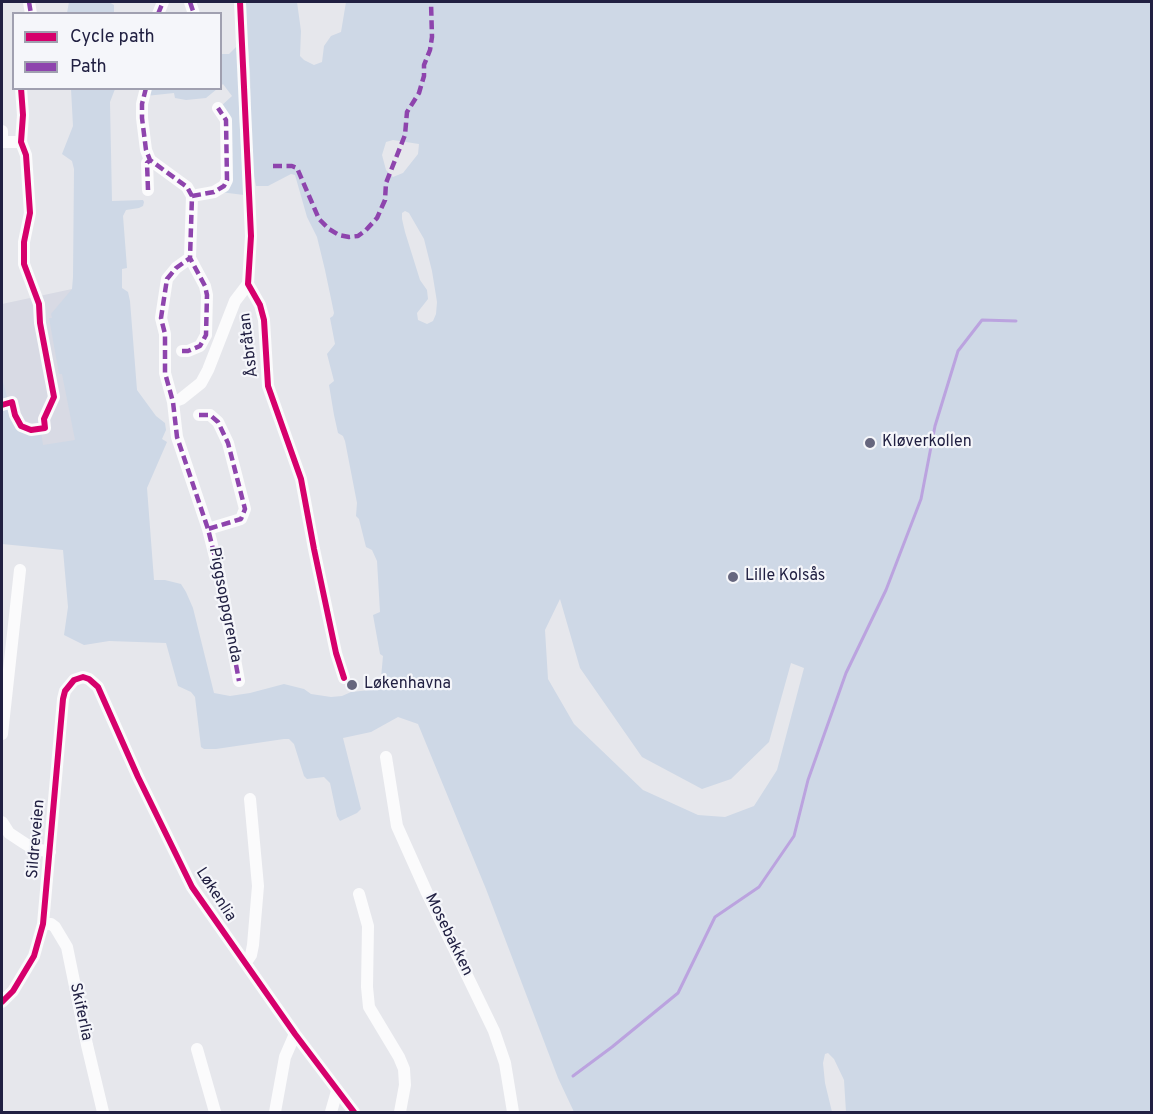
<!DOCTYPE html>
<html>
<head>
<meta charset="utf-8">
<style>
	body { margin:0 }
	#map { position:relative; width:1153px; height:1114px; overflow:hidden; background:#e6e7ec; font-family:Overpass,sans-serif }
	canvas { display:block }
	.frame { position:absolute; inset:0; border:3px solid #212042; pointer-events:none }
	.legend { position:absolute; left:12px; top:12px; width:210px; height:78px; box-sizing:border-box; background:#f5f6fa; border:2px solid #a0a0b0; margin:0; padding:8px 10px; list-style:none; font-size:18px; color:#212042 }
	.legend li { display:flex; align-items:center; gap:12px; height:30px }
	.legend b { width:30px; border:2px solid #a0a0b0 }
</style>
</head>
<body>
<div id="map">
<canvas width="1153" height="1114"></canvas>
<div class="frame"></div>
<ul class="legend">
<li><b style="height:8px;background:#d6006c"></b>Cycle path</li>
<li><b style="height:8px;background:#8e44ad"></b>Path</li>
</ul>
</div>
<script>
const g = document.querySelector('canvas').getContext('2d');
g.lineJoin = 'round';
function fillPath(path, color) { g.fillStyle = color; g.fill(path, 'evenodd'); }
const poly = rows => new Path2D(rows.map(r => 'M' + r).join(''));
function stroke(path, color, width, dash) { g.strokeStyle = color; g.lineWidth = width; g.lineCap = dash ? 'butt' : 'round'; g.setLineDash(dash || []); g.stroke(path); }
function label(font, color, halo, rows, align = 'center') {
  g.font = font + ' Overpass,sans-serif'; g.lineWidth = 4.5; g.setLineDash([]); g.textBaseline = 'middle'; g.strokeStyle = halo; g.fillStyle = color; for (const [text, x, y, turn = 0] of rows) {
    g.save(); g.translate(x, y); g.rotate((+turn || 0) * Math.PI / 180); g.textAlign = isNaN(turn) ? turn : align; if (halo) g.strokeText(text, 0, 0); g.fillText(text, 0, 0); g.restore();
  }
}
fillPath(poly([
	[72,289,83,442,2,544,2,304]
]), '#d8dae4');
fillPath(poly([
	[69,2,109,2,114,5,114,13,67,13],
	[244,2,297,2,301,31,300,56,304,60,314,65,322,62,324,46,331,36,341,32,346,2,1151,2,1151,1112,846,1112,844,1080,834,1059,828,1053,825,1054,823,1063,825,1083,832,1112,574,1112,558,1078,486,889,418,724,398,717,371,732,343,738,361,809,357,813,340,821,337,816,330,783,324,777,307,779,304,776,294,744,289,739,284,739,216,749,204,749,201,747,195,697,191,692,178,686,166,643,109,641,84,645,64,635,68,607,63,550,2,544,2,378,11,412,41,431,43,445,75,440,62,374,59,374,49,318,52,318,51,314,72,289,73,277,74,169,72,161,62,154,73,126,71,89,115,89,110,102,112,201,143,200,144,202,143,206,139,208,126,210,123,216,127,268,122,269,122,288,128,292,130,301,137,390,156,416,165,423,166,430,162,439,167,442,147,488,154,580,165,580,181,584,186,592,193,608,214,693,230,696,250,693,284,684,304,689,311,694,331,697,342,696,351,692,380,689,383,656,380,654,373,615,380,612,377,561,372,550,366,547,359,519,356,516,357,503,345,441,343,436,338,433,334,415,329,385,334,381,327,354,335,344,330,318,333,316,334,313,325,270,317,237,307,217,295,175,291,174,268,186,256,186,252,166,250,71],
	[393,140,419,144,418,154,403,173,393,177,386,170,382,155,386,142],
	[405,211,409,213,424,239,432,271,437,302,436,314,433,321,427,324,418,320,417,313,428,299,427,290,420,280,405,232,402,219,402,213],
	[560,599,580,668,642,757,702,789,731,779,769,742,791,663,804,668,777,770,754,806,725,817,698,815,643,790,574,724,548,679,545,630],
	[236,47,239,66,239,113,244,195,220,192,225,189,220,107,232,96,223,84,221,86,221,54,229,54],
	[148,89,217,89,206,98,186,100,175,98,174,93,146,96]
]), '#ced8e6');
stroke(poly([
	[573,1076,612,1047,678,993,715,917,759,887,794,836,808,780,846,673,886,590,921,499,935,426,958,351,982,320,1016,321]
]), '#bba3df', 3);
stroke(poly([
	[29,2,31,14],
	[190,2,194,14],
	[240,2,251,236,248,284,260,305,264,320,268,386,301,479,314,549,336,653,344,678],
	[158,14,163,2],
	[146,88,142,104,142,118,146,150,150,160,187,187,192,196,190,258],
	[2,131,2,142,21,142],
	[148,190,147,163,150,160],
	[192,196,214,192,224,186,227,180,226,120,218,108],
	[182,351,188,351,200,346,206,335,207,295,205,286,190,258,176,268,167,279,161,318,165,334,165,373,173,402,177,437,208,529,220,577,239,681],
	[173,402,181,399,201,383,208,370,235,301,248,284],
	[2,405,12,402,15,415,21,426,31,430,45,428,44,419,54,397,40,323,39,304,24,264,24,242,30,213,26,155,21,142,23,115,21,88],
	[199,415,210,415,218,422,228,443,245,509,241,519,208,529],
	[2,734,20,570],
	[386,757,397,826,427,893,494,1031,505,1063,513,1112],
	[2,822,9,833,21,841,32,848,50,852],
	[359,894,368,926,367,987,369,1007,399,1057,404,1069,405,1085,400,1112],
	[43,924,51,924,55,927,67,947,87,1045,103,1112],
	[246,962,251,955,253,945,258,886,250,799],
	[2,1002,13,991,34,956,43,924,63,699,65,691,74,680,83,677,89,679,98,687,138,777,192,887,295,1034,354,1112],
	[197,1049,215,1112],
	[275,1112,285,1057,295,1034],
	[331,1112,337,1091]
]), '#fbfbfc', 12);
stroke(poly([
	[29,2,31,14],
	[190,2,194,14],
	[158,14,163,2],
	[146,88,142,104,142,118,146,150,150,160,187,187,192,196,190,258],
	[273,166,292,166,297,168,319,219,329,229,339,235,349,237,358,236,366,230,377,218,385,200,386,183,405,135,407,112,419,93,424,76,424,65,430,50,432,37,431,2],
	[148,190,147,163,150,160],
	[192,196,214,192,224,186,227,180,226,120,218,108],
	[182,351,188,351,200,346,206,335,207,295,205,286,190,258,176,268,167,279,161,318,165,334,165,373,173,402,177,437,208,529,220,577,239,681],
	[199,415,210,415,218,422,228,443,245,509,241,519,208,529]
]), '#8e44ad', 4.5, [9, 4.5]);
stroke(poly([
	[240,2,251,236,248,284,260,305,264,320,268,386,301,479,314,549,336,653,344,678],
	[2,405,12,402,15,415,21,426,31,430,45,428,44,419,54,397,40,323,39,304,24,264,24,242,30,213,26,155,21,142,23,115,21,88],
	[2,1002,13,991,34,956,43,924,63,699,65,691,74,680,83,677,89,679,98,687,138,777,192,887,295,1034,354,1112]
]), '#d6006c', 6);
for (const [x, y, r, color] of [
	[870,443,6,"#66667e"],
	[733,577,6,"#66667e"],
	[352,685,6,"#66667e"]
]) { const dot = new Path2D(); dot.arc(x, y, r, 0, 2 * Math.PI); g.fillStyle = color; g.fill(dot); stroke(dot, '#f5f6fa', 2); }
label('16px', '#212042', '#f5f6fa', [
	["Åsbråtan",250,345,-97],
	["Piggsoppgrenda",224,605,79],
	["Sildreveien",37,839,-85],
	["Løkenlia",215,895,57],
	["Mosebakken",448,935,64],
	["Skiferlia",80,1012,78]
]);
label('16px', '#212042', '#f5f6fa', [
	["Kløverkollen",882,443],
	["Lille Kolsås",745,577],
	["Løkenhavna",364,685]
], 'left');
</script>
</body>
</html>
